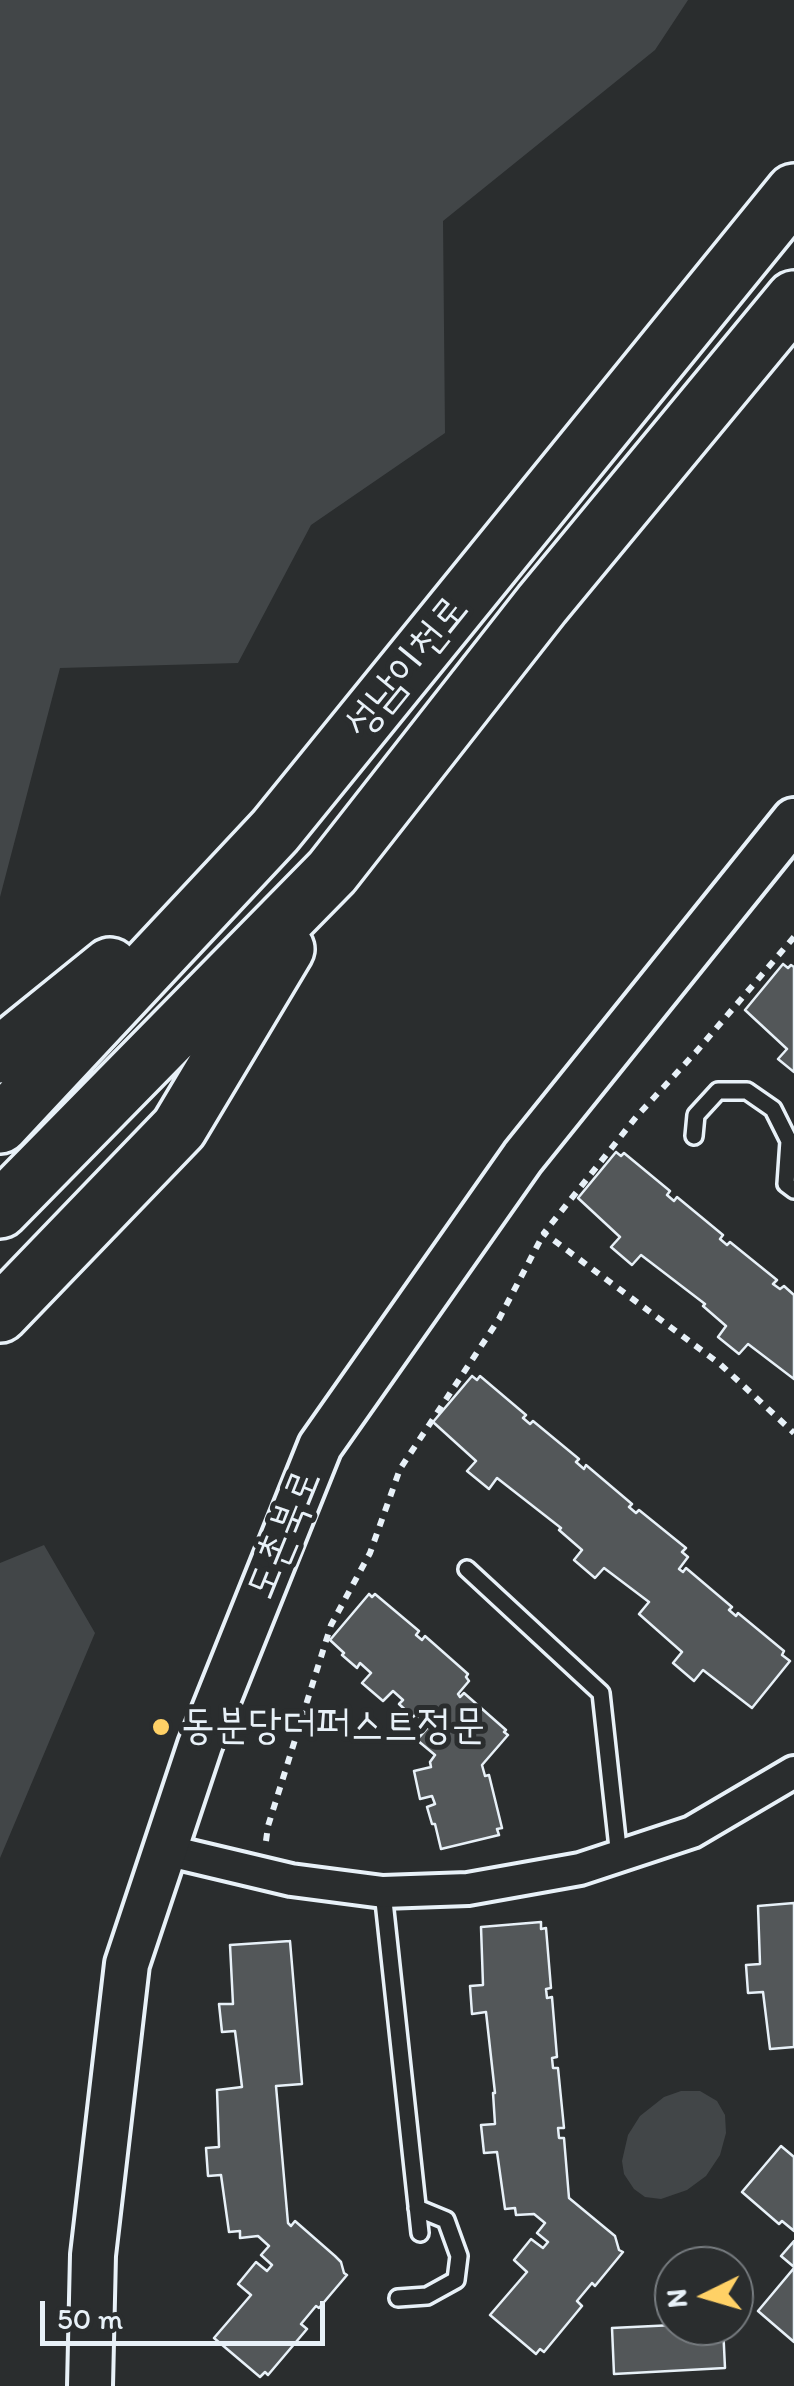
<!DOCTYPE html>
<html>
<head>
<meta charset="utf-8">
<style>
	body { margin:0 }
	#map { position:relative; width:794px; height:2386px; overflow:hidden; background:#2a2d2e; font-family:Itim,sans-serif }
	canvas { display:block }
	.north { position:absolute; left:654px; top:2246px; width:100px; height:100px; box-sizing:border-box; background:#2a2d2e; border:2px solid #767b7f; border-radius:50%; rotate:265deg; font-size:28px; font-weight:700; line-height:40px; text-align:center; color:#e8f1f8 }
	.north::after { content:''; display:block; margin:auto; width:35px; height:45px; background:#ffd166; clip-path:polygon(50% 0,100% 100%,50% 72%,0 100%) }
	.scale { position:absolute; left:40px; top:2301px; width:285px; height:45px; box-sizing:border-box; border:5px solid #e8f1f8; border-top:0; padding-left:12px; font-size:30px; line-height:35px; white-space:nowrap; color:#e8f1f8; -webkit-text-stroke:8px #2a2d2e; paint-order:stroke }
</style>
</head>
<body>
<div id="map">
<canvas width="794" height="2386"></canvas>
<div class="north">N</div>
<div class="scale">50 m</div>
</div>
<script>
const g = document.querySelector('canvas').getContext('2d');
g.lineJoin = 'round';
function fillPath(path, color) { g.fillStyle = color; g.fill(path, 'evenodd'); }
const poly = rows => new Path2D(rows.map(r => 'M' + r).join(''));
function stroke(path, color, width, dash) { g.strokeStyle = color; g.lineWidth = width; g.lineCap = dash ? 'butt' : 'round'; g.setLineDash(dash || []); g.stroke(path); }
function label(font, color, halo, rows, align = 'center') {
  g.font = font + ' Itim,"Poor Story",sans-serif'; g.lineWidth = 10; g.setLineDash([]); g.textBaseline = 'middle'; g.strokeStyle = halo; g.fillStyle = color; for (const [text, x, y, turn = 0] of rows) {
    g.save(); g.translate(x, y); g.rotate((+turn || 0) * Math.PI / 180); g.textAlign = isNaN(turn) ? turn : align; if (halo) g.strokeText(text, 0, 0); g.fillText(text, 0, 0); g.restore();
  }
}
fillPath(poly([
	[0,0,688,0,655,50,443,221,445,433,311,525,238,663,60,668,0,897],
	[44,1545,95,1633,0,1858,0,1563],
	[681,2091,700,2091,717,2101,725,2115,726,2133,720,2155,706,2176,687,2190,661,2199,645,2197,634,2189,624,2174,622,2161,628,2135,640,2116,664,2097]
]), '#424648');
const building = poly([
	[783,964,788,968,791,965,794,967,794,1072,778,1059,787,1049,745,1010,783,964],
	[616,1152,621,1156,624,1153,670,1191,667,1195,674,1201,677,1197,723,1235,720,1239,727,1245,730,1242,777,1280,773,1284,780,1289,784,1286,794,1295,794,1379,748,1344,739,1354,718,1337,726,1326,703,1306,705,1304,641,1255,632,1265,611,1247,620,1237,578,1198,616,1152],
	[472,1376,477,1380,480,1376,526,1415,523,1418,530,1424,533,1421,579,1459,576,1462,584,1469,586,1465,632,1504,629,1507,636,1513,639,1510,686,1548,682,1552,688,1557,679,1569,683,1572,686,1568,732,1607,729,1610,736,1616,738,1613,784,1651,782,1655,790,1661,752,1708,703,1670,694,1681,673,1663,682,1652,639,1614,649,1602,604,1568,595,1578,574,1560,582,1550,559,1530,561,1528,497,1478,489,1489,467,1471,476,1461,433,1422,472,1376],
	[369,1594,372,1597,375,1594,419,1631,416,1635,422,1640,425,1636,468,1674,466,1677,469,1681,458,1694,460,1697,464,1693,506,1730,504,1732,508,1735,482,1765,485,1776,489,1775,502,1828,497,1829,499,1835,441,1849,435,1824,432,1824,427,1807,435,1804,432,1796,420,1799,414,1771,431,1767,430,1762,435,1755,417,1740,429,1726,416,1714,413,1717,399,1704,403,1700,393,1691,383,1701,362,1683,371,1673,360,1663,357,1668,342,1655,344,1653,330,1640,369,1594],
	[794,1903,794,2047,770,2049,763,1992,748,1993,746,1965,760,1964,758,1906,794,1903],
	[541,1922,541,1929,546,1928,551,1988,546,1989,547,1998,552,1997,557,2057,552,2058,553,2068,558,2068,564,2128,558,2128,559,2138,564,2138,569,2198,615,2236,619,2250,623,2252,595,2286,592,2283,577,2301,582,2306,544,2352,540,2349,536,2354,490,2315,527,2272,514,2260,531,2239,543,2248,548,2242,537,2233,545,2223,534,2214,516,2215,515,2208,505,2209,497,2152,484,2153,481,2125,495,2124,493,2093,495,2093,486,2012,472,2014,470,1986,483,1985,481,1927,541,1922],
	[290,1941,302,2084,276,2086,288,2223,291,2226,295,2221,335,2256,341,2262,344,2273,347,2275,319,2308,316,2306,301,2324,307,2329,268,2375,265,2372,260,2377,214,2338,251,2295,238,2284,256,2262,267,2271,272,2265,261,2255,269,2246,258,2236,240,2238,240,2231,229,2232,221,2175,208,2176,206,2148,219,2147,217,2090,242,2087,235,2031,222,2032,219,2004,233,2004,230,1945,290,1941],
	[781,2146,794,2157,794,2231,782,2221,779,2224,742,2192,781,2146],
	[794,2241,794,2267,781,2256,794,2241],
	[794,2268,794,2342,758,2311,794,2268],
	[674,2325,723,2326,725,2368,614,2374,612,2328,674,2325]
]);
fillPath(building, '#535759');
stroke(building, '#e8f1f8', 2.5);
const lane = poly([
	[694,1136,696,1115,718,1091,747,1091,773,1109,789,1141,786,1184,794,1190],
	[467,1569,601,1693,619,1857],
	[383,1892,420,2233],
	[398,2298,427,2296,456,2280,459,2256,446,2220,417,2208]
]);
const street = poly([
	[165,1850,291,1880,383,1892,468,1889,580,1869,692,1832,794,1772]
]);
const secondary = poly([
	[90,2386,93,2255,127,1964,200,1745,320,1446,523,1157,794,820]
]);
const highway = poly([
	[0,1055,110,966],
	[0,1125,275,831,794,192],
	[0,1210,332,872,542,604,794,299],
	[0,1314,179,1128,286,949]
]);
stroke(lane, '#e8f1f8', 22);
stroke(street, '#e8f1f8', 38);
stroke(secondary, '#e8f1f8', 50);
stroke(highway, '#e8f1f8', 62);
stroke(poly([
	[794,937,696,1052,637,1116,544,1233,720,1364,794,1433],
	[266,1841,268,1826,331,1625,370,1553,400,1469,499,1319,544,1233]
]), '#e8f1f8', 6, [8, 8]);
stroke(lane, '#2a2d2e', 15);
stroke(street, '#2a2d2e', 30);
stroke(secondary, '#2a2d2e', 42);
stroke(highway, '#2a2d2e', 55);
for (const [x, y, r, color] of [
	[161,1727,10,"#ffd166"]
]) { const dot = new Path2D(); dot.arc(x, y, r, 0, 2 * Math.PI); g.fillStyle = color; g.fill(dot); stroke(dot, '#2a2d2e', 4); }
label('42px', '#e8f1f8', '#2a2d2e', [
	["성남이천로",408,668,-51],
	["도촌북로",285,1535,-68]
]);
label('42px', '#e8f1f8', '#2a2d2e', [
	["동분당더퍼스트정문",181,1727]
], 'left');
</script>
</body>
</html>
